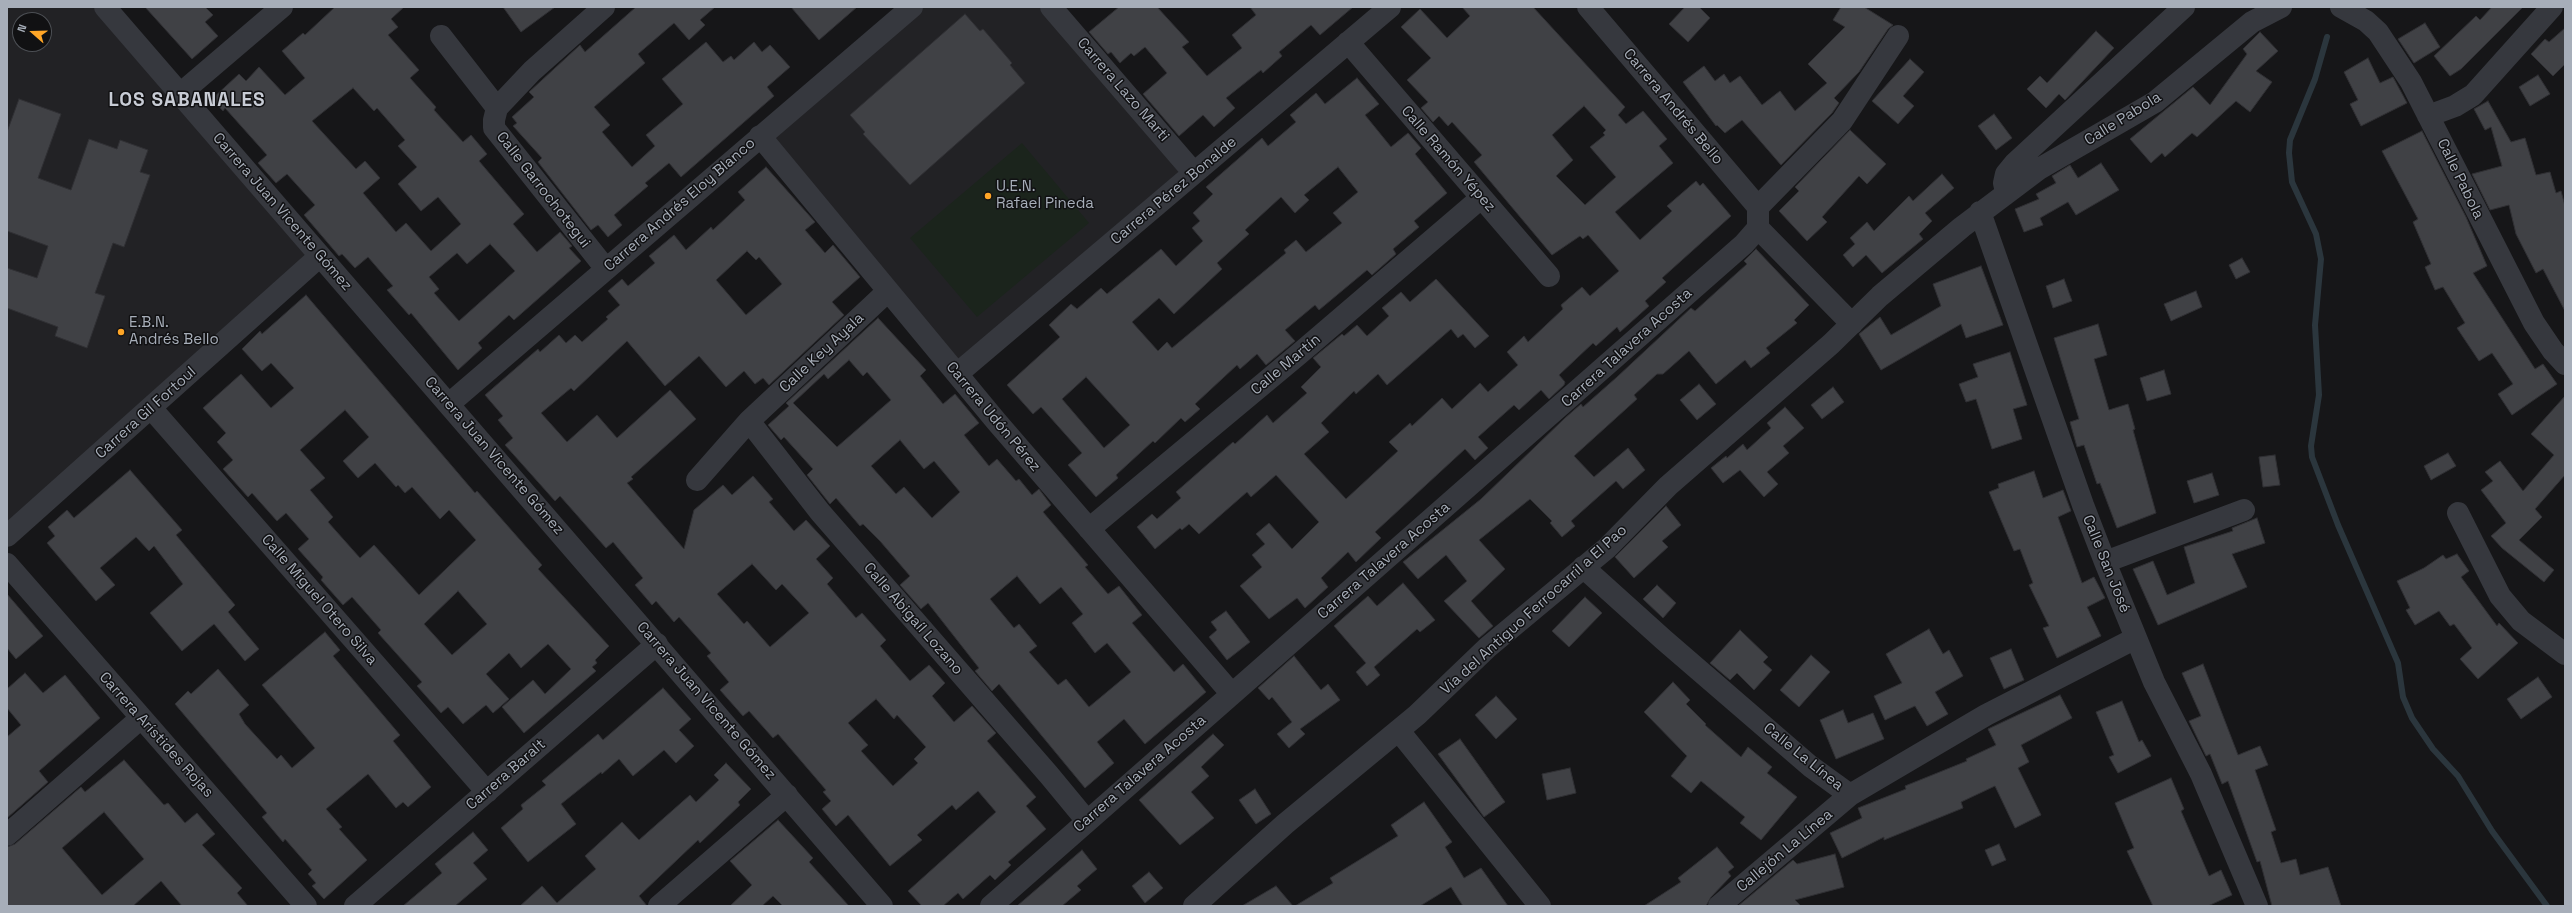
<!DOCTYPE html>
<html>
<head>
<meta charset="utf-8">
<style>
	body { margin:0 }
	#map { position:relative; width:2572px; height:913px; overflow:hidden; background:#161618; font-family:"Space Grotesk",sans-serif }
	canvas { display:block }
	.frame { position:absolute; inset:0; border:8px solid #a7aeb9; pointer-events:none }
	.north { position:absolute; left:12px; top:12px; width:40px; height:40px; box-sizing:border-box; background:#111113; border:1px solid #4d5055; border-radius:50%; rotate:290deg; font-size:11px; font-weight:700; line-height:16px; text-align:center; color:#a7aeb9 }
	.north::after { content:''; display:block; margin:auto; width:14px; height:18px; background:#ffa627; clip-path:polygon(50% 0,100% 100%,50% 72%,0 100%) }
</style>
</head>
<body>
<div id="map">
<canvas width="2572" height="913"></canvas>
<div class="frame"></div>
<div class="north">N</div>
</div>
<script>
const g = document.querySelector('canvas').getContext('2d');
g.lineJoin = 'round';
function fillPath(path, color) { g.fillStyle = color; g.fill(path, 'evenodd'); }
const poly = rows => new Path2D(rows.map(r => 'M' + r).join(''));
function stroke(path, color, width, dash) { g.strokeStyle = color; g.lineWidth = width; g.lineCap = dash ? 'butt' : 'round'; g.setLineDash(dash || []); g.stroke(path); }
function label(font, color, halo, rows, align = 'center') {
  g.font = font + ' "Space Grotesk",sans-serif'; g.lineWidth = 3; g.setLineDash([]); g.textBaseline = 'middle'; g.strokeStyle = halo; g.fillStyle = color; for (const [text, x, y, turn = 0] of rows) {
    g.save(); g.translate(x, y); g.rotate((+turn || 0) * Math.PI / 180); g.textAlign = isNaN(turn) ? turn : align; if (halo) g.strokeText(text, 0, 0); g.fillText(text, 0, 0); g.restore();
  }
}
fillPath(poly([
	[7,7,105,7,320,256,7,536],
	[20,20,44,20,44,44,20,44],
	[912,7,1051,7,1194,173,957,374,760,136]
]), '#222225');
fillPath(poly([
	[1022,143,1089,223,977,317,910,238]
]), '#1b241c');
stroke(poly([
	[2327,37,2315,79,2290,140,2289,153,2292,182,2316,234,2321,259,2315,325,2319,395,2311,446,2312,457,2338,525,2398,663,2403,697,2412,718,2433,749,2458,776,2492,831,2547,906]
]), '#2b363d', 6);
const building = poly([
	[145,7,205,7,213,15,205,22,218,36,192,59,145,7],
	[335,7,404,7,391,19,398,27,388,35,419,70,410,78,436,107,434,110,463,142,471,135,487,154,479,161,524,214,513,224,537,252,560,232,572,246,569,248,581,261,514,320,509,315,478,343,482,348,458,370,411,313,409,315,387,290,393,286,368,257,355,268,342,254,339,256,304,215,315,205,287,174,276,183,258,163,267,155,225,108,223,111,212,99,239,74,246,81,259,67,285,95,305,78,282,51,303,33,305,35,335,7],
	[353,88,374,111,377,108,405,140,398,146,417,167,398,184,421,211,438,197,461,224,431,251,406,223,396,232,363,193,380,178,365,161,356,169,312,121,353,88],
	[490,244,515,271,459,321,434,293,439,289,429,277,457,253,467,264,490,244],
	[503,7,555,7,521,32,503,7],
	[636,7,715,7,700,20,705,25,689,40,674,23,638,54,645,63,594,107,610,125,602,132,632,167,655,146,646,135,683,104,662,79,706,42,723,62,731,56,734,60,754,42,762,52,770,45,790,67,767,87,774,96,681,177,669,163,645,183,648,186,614,215,622,225,608,237,598,225,591,230,538,162,542,158,513,126,517,123,512,117,534,97,529,92,580,45,585,52,636,7],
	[791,7,857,7,819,40,791,7],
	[1119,7,1157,7,1189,42,1182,47,1207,76,1242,48,1232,35,1256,15,1250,7,1353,7,1320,35,1311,25,1279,52,1282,56,1263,73,1261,70,1226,98,1235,108,1214,127,1203,115,1179,136,1143,94,1167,73,1145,47,1134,56,1131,53,1120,63,1111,52,1108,54,1089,32,1119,7],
	[1462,7,1533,7,1625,107,1618,115,1626,124,1643,111,1667,139,1659,146,1673,163,1615,212,1640,240,1672,211,1667,206,1696,181,1700,186,1703,183,1731,216,1662,278,1666,282,1645,301,1649,306,1620,332,1617,327,1596,346,1593,343,1559,375,1565,382,1564,385,1549,399,1541,390,1519,410,1514,405,1478,437,1488,448,1475,460,1465,449,1375,532,1381,538,1356,562,1348,552,1321,578,1328,587,1305,608,1297,598,1269,619,1240,586,1262,567,1252,555,1265,544,1256,534,1269,523,1292,549,1319,522,1276,475,1251,497,1247,492,1199,534,1189,524,1182,530,1180,528,1155,549,1137,527,1152,514,1157,519,1181,498,1176,492,1233,442,1235,444,1267,415,1273,423,1307,393,1301,387,1321,367,1313,358,1342,334,1344,336,1357,325,1367,336,1389,316,1382,308,1401,292,1410,302,1436,279,1489,336,1475,348,1463,334,1458,338,1451,329,1387,385,1378,374,1356,394,1354,391,1321,423,1329,432,1304,454,1346,499,1398,451,1389,442,1410,423,1412,426,1442,398,1452,409,1480,383,1488,392,1518,365,1507,352,1524,336,1528,342,1563,309,1561,305,1582,287,1590,296,1619,271,1588,235,1583,239,1580,236,1552,255,1474,162,1482,155,1452,122,1448,126,1439,116,1433,122,1421,108,1428,102,1407,80,1431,58,1401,27,1420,9,1447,38,1470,16,1462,7],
	[1584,106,1606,130,1603,133,1605,135,1590,147,1616,177,1585,205,1556,176,1573,160,1552,135,1584,106],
	[1685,7,1699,7,1710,18,1688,42,1669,24,1685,7],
	[1841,7,1864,7,1893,25,1888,29,1859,72,1834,98,1839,103,1832,113,1781,165,1742,120,1725,133,1717,125,1716,126,1683,82,1704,66,1715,81,1724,74,1730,83,1740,76,1762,105,1780,91,1795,111,1827,83,1808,64,1845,27,1833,20,1841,7],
	[2492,7,2523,7,2461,69,2450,76,2434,56,2476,16,2480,20,2492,7],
	[965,14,980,31,983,29,1012,63,1010,65,1025,83,910,185,863,134,865,132,850,115,965,14],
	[2425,23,2440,47,2414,63,2398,39,2425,23],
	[2565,28,2565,64,2553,76,2531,54,2545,39,2549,42,2565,28],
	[2096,31,2114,48,2065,100,2059,94,2046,108,2027,89,2040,76,2047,83,2096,31],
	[2260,32,2278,51,2256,71,2272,82,2250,112,2236,101,2197,137,2192,133,2165,157,2162,153,2151,163,2130,139,2193,87,2210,105,2247,54,2243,49,2260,32],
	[2368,58,2380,83,2393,77,2407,103,2361,126,2350,104,2358,100,2344,72,2368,58],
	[1910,59,1924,72,1903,96,1914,106,1898,124,1872,101,1910,59],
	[2538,75,2550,94,2530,106,2519,87,2538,75],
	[1357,78,1379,104,1365,115,1391,147,1408,133,1421,148,1415,154,1447,193,1414,221,1419,227,1393,249,1396,254,1372,275,1367,270,1319,310,1315,305,1285,330,1295,341,1266,365,1257,354,1240,369,1237,365,1195,404,1200,409,1185,422,1181,418,1155,443,1153,441,1116,475,1118,478,1096,497,1068,465,1082,453,1041,407,1033,414,1007,385,1060,337,1049,325,1071,304,1077,309,1101,288,1107,294,1161,249,1176,266,1203,241,1192,228,1200,221,1193,213,1213,194,1206,187,1262,138,1268,146,1296,122,1290,115,1316,93,1325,104,1357,78],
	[1338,167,1358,192,1333,213,1342,223,1306,252,1296,240,1284,250,1286,253,1172,348,1167,342,1158,351,1132,322,1159,298,1174,314,1222,269,1217,263,1249,234,1245,230,1281,197,1295,213,1309,200,1304,195,1338,167],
	[1086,377,1130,425,1104,448,1062,399,1086,377],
	[19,99,61,114,38,178,71,190,89,139,117,149,120,140,148,150,140,172,150,175,124,247,113,243,95,293,105,296,87,348,55,336,58,327,7,308,7,268,37,278,48,246,7,231,7,132,19,99],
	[2488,101,2511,142,2525,138,2536,175,2550,172,2556,193,2561,191,2565,206,2565,311,2543,269,2536,273,2516,234,2509,205,2490,210,2472,174,2502,166,2491,127,2485,130,2474,109,2488,101],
	[1994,114,2012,138,1996,150,1978,126,1994,114],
	[1850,130,1886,164,1867,184,1859,176,1822,217,1827,222,1807,241,1779,211,1799,191,1795,187,1850,130],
	[2422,131,2466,217,2487,266,2473,273,2535,369,2543,364,2557,384,2512,415,2498,394,2513,384,2492,353,2479,361,2457,328,2465,323,2443,287,2435,290,2425,267,2431,264,2413,222,2418,219,2382,151,2422,131],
	[2101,163,2119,190,2076,215,2068,202,2040,218,2043,225,2024,232,2015,209,2039,199,2036,194,2056,183,2052,176,2070,165,2078,178,2101,163],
	[766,167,815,222,805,230,825,253,833,245,860,277,832,302,844,315,769,385,763,378,755,384,744,371,726,387,699,356,665,386,627,341,574,391,571,388,541,413,567,442,597,415,617,438,670,390,696,419,631,477,633,479,627,483,684,549,694,510,723,485,732,495,753,476,773,499,769,502,794,531,806,520,830,546,816,559,833,578,827,584,856,618,862,613,886,640,880,646,910,681,929,665,945,683,932,696,954,722,972,706,996,733,987,741,1036,797,1026,806,1046,829,1008,862,1011,865,995,880,990,875,963,899,958,893,943,906,922,906,908,891,996,812,978,791,956,810,952,805,917,835,922,840,890,866,848,815,836,826,822,809,831,801,823,792,826,790,778,734,773,738,749,711,743,716,720,690,729,682,707,656,711,653,679,617,674,622,656,601,652,605,635,585,643,578,613,542,606,548,560,496,555,501,505,445,513,438,498,420,503,416,485,395,538,349,540,352,559,335,566,343,575,335,582,342,608,319,606,317,620,305,608,291,622,279,628,286,655,263,649,256,674,235,686,250,711,227,713,230,745,200,738,192,766,167],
	[747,251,756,260,759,257,782,284,746,315,716,280,747,251],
	[752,564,776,590,782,584,809,613,770,647,747,621,744,624,717,594,752,564],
	[876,699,894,719,897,715,926,747,914,759,918,763,893,786,861,751,868,745,848,723,876,699],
	[1942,174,1954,188,1925,213,1932,221,1919,234,1923,239,1882,273,1866,255,1853,267,1843,255,1855,244,1850,238,1867,222,1874,231,1909,196,1913,201,1942,174],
	[1756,249,1809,305,1794,320,1797,323,1766,348,1770,353,1751,368,1745,360,1716,384,1689,351,1663,374,1657,374,1634,395,1637,399,1574,456,1594,477,1628,448,1645,470,1623,489,1616,481,1571,521,1575,526,1562,537,1550,523,1552,521,1530,499,1479,540,1505,569,1471,601,1493,626,1479,638,1444,601,1467,581,1446,555,1418,579,1403,562,1481,499,1565,418,1581,404,1583,407,1617,377,1691,308,1695,311,1717,291,1747,264,1744,261,1756,249],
	[2242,258,2250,272,2236,279,2229,265,2242,258],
	[1981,266,2003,325,1966,338,1961,324,1881,370,1859,334,1880,317,1891,335,1941,306,1933,284,1981,266],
	[2064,279,2072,301,2053,308,2046,286,2064,279],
	[2196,291,2202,307,2171,321,2164,304,2196,291],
	[306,295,475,493,477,491,542,565,538,569,609,646,595,660,597,663,592,667,596,671,524,733,502,707,533,680,545,694,571,669,548,644,521,668,509,653,486,674,509,699,493,713,486,705,463,724,448,707,441,713,417,686,422,682,378,633,381,630,352,597,343,605,321,580,323,577,298,549,309,539,286,513,277,521,252,493,248,497,223,469,233,460,217,442,226,433,203,408,241,374,271,408,294,388,271,363,262,371,242,349,260,331,262,334,306,295],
	[345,410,369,437,343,461,358,478,375,463,396,487,398,485,405,493,412,487,440,519,449,510,476,540,419,595,374,545,360,558,328,522,333,517,310,490,325,478,300,450,345,410],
	[458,591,487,624,452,655,424,624,458,591],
	[878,318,926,370,920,376,943,404,955,394,979,423,964,435,989,466,997,459,1016,481,1019,479,1032,495,1039,489,1051,505,1043,512,1088,565,1085,567,1108,594,1119,586,1142,615,1132,623,1174,672,1183,664,1206,692,1145,744,1124,719,1097,742,1114,763,1085,788,999,684,992,691,975,671,979,668,928,603,921,609,900,585,910,576,880,541,863,524,860,526,836,498,830,504,807,475,813,469,784,437,781,440,768,425,789,406,786,403,878,318],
	[849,360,863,376,867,372,891,400,837,447,793,403,824,374,828,379,849,360],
	[900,440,924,469,934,461,960,492,932,518,904,487,896,494,871,466,900,440],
	[1017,576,1040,604,1061,587,1083,614,1072,623,1095,653,1107,643,1131,672,1089,707,1066,679,1058,685,1029,652,1037,646,1019,624,1014,628,990,599,1017,576],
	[2098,324,2107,355,2094,359,2109,410,2128,404,2135,429,2133,430,2156,513,2117,528,2100,483,2097,484,2084,445,2077,447,2070,422,2079,419,2054,338,2098,324],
	[2010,352,2027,405,2013,409,2022,439,1992,449,1976,399,1966,402,1959,384,1978,377,1973,364,2010,352],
	[2164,370,2171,394,2147,401,2140,378,2164,370],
	[1699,384,1716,404,1697,420,1680,400,1699,384],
	[1833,387,1844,402,1822,419,1811,405,1833,387],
	[2565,396,2565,475,2535,509,2542,517,2519,540,2554,570,2544,582,2502,548,2491,536,2506,523,2481,490,2493,481,2485,472,2500,461,2523,491,2554,455,2531,434,2565,396],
	[1785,407,1804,428,1783,446,1789,453,1767,472,1778,484,1764,497,1740,470,1723,483,1711,468,1726,456,1727,458,1743,444,1747,450,1771,428,1767,423,1785,407],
	[2448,453,2456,466,2431,480,2424,466,2448,453],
	[2275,455,2280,485,2263,487,2259,457,2275,455],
	[130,470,182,530,176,535,235,605,228,612,259,649,245,661,214,624,182,651,150,613,183,584,154,546,149,551,136,537,100,568,115,585,96,601,47,543,55,536,48,527,67,510,74,518,130,470],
	[2034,471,2043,498,2063,490,2071,511,2058,517,2082,583,2094,577,2105,598,2087,607,2101,636,2057,658,2043,628,2049,626,2029,585,2033,583,2020,549,2014,551,1989,492,1999,488,1998,484,2034,471],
	[2212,473,2219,495,2194,503,2187,481,2212,473],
	[1666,506,1681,525,1662,541,1668,547,1634,578,1615,557,1666,506],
	[2257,518,2265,543,2232,554,2247,587,2158,625,2133,569,2153,561,2167,595,2195,583,2184,547,2233,531,2232,528,2257,518],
	[2457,554,2469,571,2461,577,2497,626,2499,623,2518,643,2478,679,2460,659,2472,648,2454,624,2450,626,2439,611,2415,625,2406,610,2410,608,2397,581,2424,568,2443,555,2446,559,2457,554],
	[1403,583,1435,620,1420,632,1417,629,1374,667,1380,675,1367,686,1356,672,1366,663,1334,626,1368,596,1377,606,1403,583],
	[1657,585,1676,603,1663,618,1643,599,1657,585],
	[7,594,43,636,16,659,7,648,7,594],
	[1585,597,1602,613,1569,647,1552,631,1585,597],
	[1226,611,1250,642,1227,660,1209,637,1217,630,1211,622,1226,611],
	[1929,629,1943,654,1949,650,1963,676,1935,692,1948,714,1927,726,1915,706,1885,720,1874,696,1902,683,1886,654,1929,629],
	[1740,630,1768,657,1763,662,1772,670,1754,690,1737,673,1730,680,1710,663,1740,630],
	[325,632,340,650,333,656,400,735,393,741,431,787,408,807,403,802,396,808,368,774,326,809,342,827,339,829,367,860,324,899,312,886,316,883,308,874,312,870,285,839,283,842,262,817,267,813,175,704,188,691,191,694,218,669,249,705,239,714,245,724,277,759,281,755,292,768,315,748,262,685,325,632],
	[2011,649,2024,680,2004,689,1990,658,2011,649],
	[1811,655,1830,672,1799,707,1780,690,1811,655],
	[1294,656,1321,690,1328,684,1340,700,1300,729,1305,734,1289,748,1277,734,1292,722,1272,697,1269,700,1258,688,1294,656],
	[2203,664,2238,755,2260,746,2268,765,2255,770,2276,830,2271,832,2281,863,2296,859,2300,875,2328,867,2341,906,2272,906,2260,861,2257,862,2228,781,2222,784,2210,754,2206,756,2189,721,2201,716,2182,673,2203,664],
	[25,673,43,693,65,675,100,718,39,771,48,782,7,818,7,737,21,725,7,708,7,689,25,673],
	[2538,677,2552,697,2521,719,2507,699,2538,677],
	[1673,682,1690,700,1686,704,1706,724,1705,725,1741,757,1748,747,1772,767,1767,773,1797,797,1761,840,1740,823,1745,817,1701,781,1691,793,1671,776,1687,756,1644,712,1673,682],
	[663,688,691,719,679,730,694,746,676,763,664,750,633,776,619,759,602,774,601,772,561,804,576,824,528,862,501,828,523,809,521,805,546,785,542,781,598,734,603,740,663,688],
	[2060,695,2072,718,2021,745,2029,762,2018,768,2041,815,2015,828,1995,786,1961,802,1963,808,1884,840,1884,837,1842,858,1830,833,1862,818,1858,808,1906,789,1905,786,1967,761,1966,759,1996,745,1988,729,2060,695],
	[1496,696,1517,719,1496,739,1475,715,1496,696],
	[2122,701,2139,742,2142,740,2151,756,2118,773,2109,757,2114,755,2096,712,2122,701],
	[1843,710,1848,723,1873,713,1884,739,1836,759,1820,720,1843,710],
	[1213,734,1224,745,1201,767,1209,776,1191,792,1214,818,1180,845,1139,800,1213,734],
	[1460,739,1505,802,1484,817,1438,754,1460,739],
	[124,760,164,805,168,803,185,823,197,813,215,834,202,845,242,888,237,893,248,906,182,906,161,881,133,906,7,906,7,847,15,844,81,787,85,792,124,760],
	[104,812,144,859,102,895,62,848,104,812],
	[726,763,751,789,738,802,740,805,700,843,698,840,639,896,647,906,520,906,542,886,557,903,596,869,585,856,622,822,639,840,690,795,696,802,719,780,714,775,726,763],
	[1570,768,1576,793,1547,800,1542,774,1570,768],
	[2171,778,2184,809,2181,811,2209,876,2221,870,2232,895,2208,906,2153,906,2127,851,2134,848,2115,803,2171,778],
	[1255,789,1271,814,1256,824,1239,800,1255,789],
	[1424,802,1452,842,1445,847,1464,878,1481,868,1508,906,1463,906,1451,887,1420,906,1295,906,1333,883,1330,878,1398,836,1391,825,1424,802],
	[778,820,813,858,809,862,849,906,783,906,773,896,762,906,730,906,752,885,730,861,778,820],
	[473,832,488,850,473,863,487,879,455,906,403,906,442,873,435,864,473,832],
	[1999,844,2006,860,1992,866,1985,850,1999,844],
	[1717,847,1734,867,1728,872,1731,876,1711,897,1706,906,1644,906,1681,882,1678,878,1717,847],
	[1082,850,1097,869,1077,886,1081,890,1062,906,1017,906,1082,850],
	[1835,854,1844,887,1795,900,1801,906,1738,906,1793,860,1797,864,1835,854],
	[1149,872,1163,888,1145,903,1132,886,1149,872],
	[1276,886,1293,906,1242,906,1276,886]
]);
fillPath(building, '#404145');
stroke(building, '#303034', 1);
stroke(poly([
	[105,7,882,906],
	[604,7,532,71,497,108,494,120,494,128,606,269],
	[1051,7,1194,173],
	[1588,7,1758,207],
	[2341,7,2366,21,2378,32,2411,82,2534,323,2553,351,2565,364],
	[441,36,497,108],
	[1348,42,1549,276],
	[180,94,282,7],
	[2428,116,2455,106,2473,95,2552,7],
	[760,136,996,421,1231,693],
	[2006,192,2004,183,2006,174,2015,163,2184,7],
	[1758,207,1842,121,1898,36],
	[1980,212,2083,505,2105,562,2154,682,2201,774,2257,906],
	[1758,228,1852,324],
	[888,291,749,421,820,512,1049,775,1087,821],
	[957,374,1390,7],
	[449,404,912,7],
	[151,408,487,792],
	[697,480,749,421],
	[2458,513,2500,596,2521,621,2565,654],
	[1089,529,1299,354,1481,198],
	[7,536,320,256],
	[2105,562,2244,510],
	[7,564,306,906],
	[1583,567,1664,640,1810,766,1850,795,1986,715,2136,638],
	[1399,731,1540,906],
	[7,835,141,718],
	[355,906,657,644],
	[659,906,787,795],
	[991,906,1744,244,1758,228,1758,207],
	[1194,906,1285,824,1417,715,1488,647,1607,548,1668,486,1831,344,1880,296,1962,227,2039,169,2155,102,2252,22,2281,7],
	[1719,906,1850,795]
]), '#36383e', 22);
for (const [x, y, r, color] of [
	[988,196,4,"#ffa627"],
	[121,332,4,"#ffa627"]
]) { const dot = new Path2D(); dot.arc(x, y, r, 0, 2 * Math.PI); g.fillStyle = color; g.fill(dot); stroke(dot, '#111113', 1.5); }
label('15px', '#a7aeb9', '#111113', [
	["Carrera Lazo Marti",1123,90,49],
	["Carrera Andrés Bello",1673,107,50],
	["Calle Pabola",2123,119,-32],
	["Calle Ramón Yépez",1448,159,49],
	["Calle Pabola",2460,179,64],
	["Calle Garrochotegui",543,190,52],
	["Carrera Pérez Bonalde",1174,191,-40],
	["Carrera Andrés Eloy Blanco",680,205,-41],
	["Carrera Juan Vicente Gómez",282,212,49],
	["Carrera Talavera Acosta",1627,348,-42],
	["Calle Key Ayala",822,353,-43],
	["Calle Martín",1286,365,-40],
	["Carrera Gil Fortoul",146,413,-42],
	["Carrera Udón Pérez",993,417,50],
	["Carrera Juan Vicente Gómez",494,456,49],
	["Carrera Talavera Acosta",1384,561,-41],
	["Calle San José",2106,564,68],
	["Calle Miguel Otero Silva",319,600,49],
	["Vía del Antiguo Ferrocarril a El Pao",1534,610,-42],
	["Calle Abigaíl Lozano",913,619,49],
	["Carrera Juan Vicente Gómez",706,701,49],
	["Carrera Arístides Rojas",156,735,48],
	["Calle La Línea",1803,757,39],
	["Carrera Talavera Acosta",1140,774,-41],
	["Carrera Baralt",506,775,-41],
	["Callejón La Línea",1785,851,-40]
]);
label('15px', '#a7aeb9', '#111113', [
	["U.E.N.",996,187],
	["Rafael Pineda",996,204],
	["E.B.N.",129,323],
	["Andrés Bello",129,340]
], 'left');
g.letterSpacing = '1px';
label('bold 19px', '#c8ccd5', '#111113', [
	["LOS SABANALES",187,101]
]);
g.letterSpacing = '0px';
</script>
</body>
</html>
